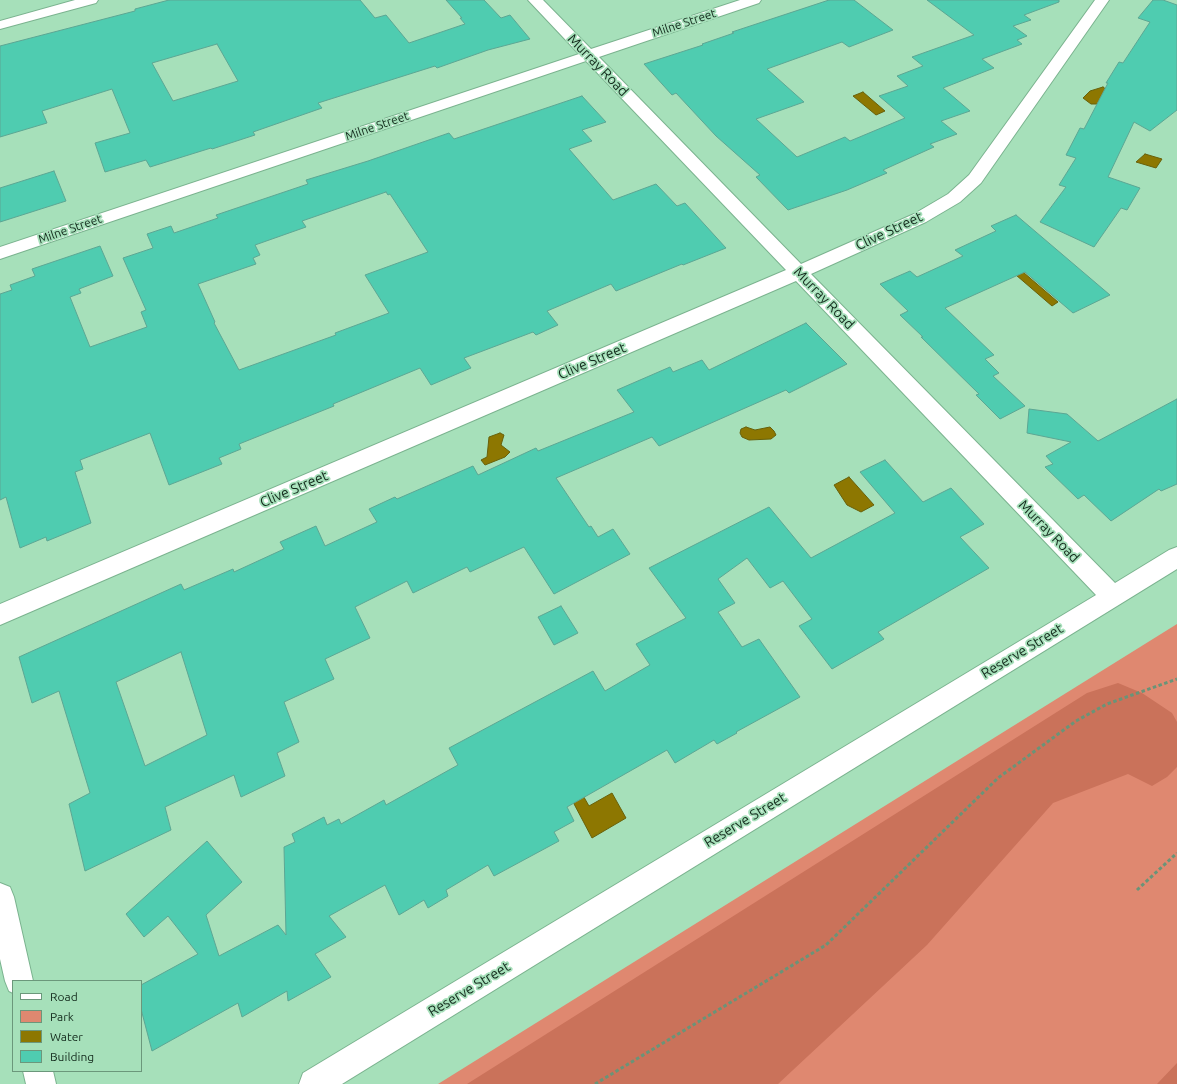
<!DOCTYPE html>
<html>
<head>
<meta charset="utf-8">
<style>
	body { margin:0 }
	#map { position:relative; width:1177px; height:1084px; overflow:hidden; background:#a6e0ba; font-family:Ubuntu,sans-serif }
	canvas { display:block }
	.legend { position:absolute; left:12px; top:980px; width:130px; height:92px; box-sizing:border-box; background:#a6e0ba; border:1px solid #6b977b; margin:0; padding:5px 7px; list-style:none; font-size:12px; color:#132a1c }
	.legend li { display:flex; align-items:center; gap:8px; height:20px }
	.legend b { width:20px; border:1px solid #6b977b }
</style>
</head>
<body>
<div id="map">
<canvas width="1177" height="1084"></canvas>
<ul class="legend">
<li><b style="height:5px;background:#fff"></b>Road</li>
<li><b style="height:11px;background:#df8870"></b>Park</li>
<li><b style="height:11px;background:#8d7701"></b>Water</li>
<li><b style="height:11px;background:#4fccb0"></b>Building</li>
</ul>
</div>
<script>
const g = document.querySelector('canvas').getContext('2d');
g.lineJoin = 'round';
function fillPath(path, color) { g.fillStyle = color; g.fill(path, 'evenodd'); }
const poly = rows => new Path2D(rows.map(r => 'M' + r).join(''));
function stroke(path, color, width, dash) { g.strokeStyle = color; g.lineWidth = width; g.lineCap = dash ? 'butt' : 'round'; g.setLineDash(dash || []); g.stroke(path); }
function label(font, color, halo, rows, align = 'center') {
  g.font = font + ' Ubuntu,sans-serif'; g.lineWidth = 3.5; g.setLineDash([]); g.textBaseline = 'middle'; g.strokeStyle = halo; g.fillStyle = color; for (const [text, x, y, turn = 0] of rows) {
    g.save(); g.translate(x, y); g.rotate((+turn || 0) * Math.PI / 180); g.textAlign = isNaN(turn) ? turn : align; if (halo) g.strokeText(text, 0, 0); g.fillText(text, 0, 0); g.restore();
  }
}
fillPath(poly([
	[1177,624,1177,1084,438,1084]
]), '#df8870');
fillPath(poly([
	[1118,683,1142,693,1172,713,1177,722,1177,767,1167,777,1152,786,1128,774,1053,803,927,945,778,1084,467,1084,1087,693],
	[1177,1063,1177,1084,1157,1084]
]), '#ca725a');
const water = poly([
	[1103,87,1111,93,1099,100,1099,104,1091,104,1083,98,1090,91,1103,87],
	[863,92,885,111,876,115,853,96,863,92],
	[1145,154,1162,159,1156,168,1136,162,1145,154],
	[1009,260,1058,302,1052,306,1002,263,1009,260],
	[746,427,755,430,770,427,774,431,776,435,771,439,749,440,742,437,740,433,741,429,746,427],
	[500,433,504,435,501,445,510,452,505,457,485,465,481,460,487,457,489,437,500,433],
	[849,477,874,505,861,512,847,505,834,485,849,477],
	[573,778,589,806,612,793,626,818,592,838,563,783,573,778]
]);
fillPath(water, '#8d7701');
stroke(water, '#686009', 1);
const building = poly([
	[169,0,360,0,375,18,386,15,409,43,465,24,460,18,462,18,446,0,484,0,501,18,510,15,530,39,488,50,437,68,435,66,318,103,322,108,253,132,255,135,212,149,211,148,150,167,146,160,105,172,95,143,130,133,112,89,42,111,47,123,0,137,0,46,135,11,135,9,169,0],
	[217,44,238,81,173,101,152,63,217,44],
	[829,0,854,0,893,30,849,47,842,42,767,69,804,102,756,119,797,157,845,137,850,141,905,118,879,96,908,86,897,76,923,66,912,57,974,35,927,0,1059,0,1059,2,1024,15,1031,20,1013,26,1027,36,1017,40,1022,44,982,59,994,68,943,88,970,111,941,121,957,134,930,144,934,147,883,170,887,173,847,190,788,210,756,177,760,175,716,136,676,93,672,95,644,64,703,45,702,44,734,33,732,32,829,0],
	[1153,0,1163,0,1177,5,1177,110,1150,131,1134,122,1108,177,1140,188,1127,210,1121,208,1094,247,1040,222,1066,187,1059,185,1076,158,1066,155,1080,128,1084,129,1108,83,1106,83,1119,62,1123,63,1150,22,1138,18,1153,0],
	[582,96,606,122,582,130,592,141,569,149,613,200,656,184,677,206,685,203,726,248,683,265,682,264,616,291,611,284,547,311,558,325,536,335,533,332,464,358,471,368,431,385,420,368,333,404,334,406,239,444,241,449,219,458,222,464,169,485,150,433,80,460,83,469,75,472,91,523,47,541,46,537,20,548,6,497,0,500,0,294,12,290,10,285,35,276,32,269,100,246,113,276,79,289,81,293,70,297,90,347,147,327,141,312,146,310,123,258,153,248,147,234,171,226,174,233,218,218,216,215,308,184,306,180,368,161,449,133,454,139,582,96],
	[386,192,388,195,390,194,428,252,365,275,389,313,335,333,336,335,239,370,214,323,215,322,198,284,256,264,253,258,260,255,255,245,306,227,302,221,386,192],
	[54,171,66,201,0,222,0,188,54,171],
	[1016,215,1110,295,1073,313,1025,272,945,308,994,355,985,359,999,373,993,376,1025,406,1000,419,976,395,979,394,921,337,923,337,900,315,908,311,880,284,910,271,917,277,963,256,955,250,996,231,991,226,1016,215],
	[806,323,847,364,789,393,786,390,659,446,652,437,556,478,589,527,591,526,598,537,613,529,630,554,554,594,524,547,470,572,467,567,413,593,407,581,355,607,370,638,325,659,334,679,284,702,299,742,277,753,285,776,241,797,234,775,165,807,171,830,85,871,69,804,90,793,59,691,32,703,19,657,181,584,184,590,233,569,234,572,284,549,280,542,316,526,325,546,377,522,369,509,395,497,397,499,473,466,478,475,536,448,538,451,634,412,617,390,670,367,673,372,702,360,709,370,806,323],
	[181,652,207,735,145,766,116,682,181,652],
	[1177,399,1177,484,1161,491,1159,489,1111,521,1084,495,1078,499,1045,467,1053,464,1046,456,1071,442,1027,433,1029,409,1067,414,1098,441,1177,399],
	[885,460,923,502,951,488,984,524,960,537,989,568,878,632,884,639,832,669,799,626,812,619,783,581,770,588,747,558,718,579,735,603,718,612,742,647,759,639,800,697,736,732,737,733,717,744,714,740,675,763,667,750,567,807,574,821,554,832,559,841,494,876,488,865,446,890,448,896,428,908,424,900,399,915,385,885,329,916,346,937,315,954,331,977,288,1001,287,991,242,1017,238,1003,152,1051,141,1009,141,985,198,954,168,916,144,937,126,914,207,841,242,882,206,915,219,956,278,925,286,935,284,847,295,842,292,834,324,817,327,825,339,819,341,824,384,800,386,805,458,765,449,748,593,671,605,691,650,665,636,644,686,618,649,568,769,507,811,558,895,513,860,472,885,460],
	[561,606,578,633,554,645,538,617,561,606]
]);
fillPath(building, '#4fccb0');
stroke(building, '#5ca693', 1);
const minor = poly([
	[75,0,98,0,96,3,0,29,0,21,75,0],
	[528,0,543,0,591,49,740,0,761,0,759,3,599,57,801,264,914,214,948,194,969,175,1095,0,1109,0,981,183,960,202,926,222,811,274,1115,583,1169,550,1177,547,1177,569,342,1084,299,1084,303,1073,1096,595,796,281,0,625,0,604,786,270,586,61,0,259,0,247,579,54,528,0],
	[0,883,10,887,14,897,33,981,13,981,13,993,9,991,5,981,0,959,0,883],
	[23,1071,53,1071,56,1084,26,1084,23,1071]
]);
stroke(minor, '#7bb38f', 2);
stroke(poly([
	[1137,890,1177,853],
	[595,1084,826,945,998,778,1076,721,1107,704,1177,679]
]), '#699478', 3, [3.5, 2.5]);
fillPath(minor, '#fff');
label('12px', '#132a1c', '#a6e0ba', [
	["Milne Street",684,23,-18],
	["Milne Street",377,126,-19],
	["Milne Street",70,229,-19]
]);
label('14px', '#132a1c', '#a6e0ba', [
	["Murray Road",598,65,46],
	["Clive Street",889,231,-25],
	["Murray Road",824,298,46],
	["Clive Street",592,361,-23],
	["Clive Street",294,489,-23],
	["Murray Road",1049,531,46],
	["Reserve Street",1022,651,-31],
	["Reserve Street",745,820,-31],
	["Reserve Street",469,989,-31]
]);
</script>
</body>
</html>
